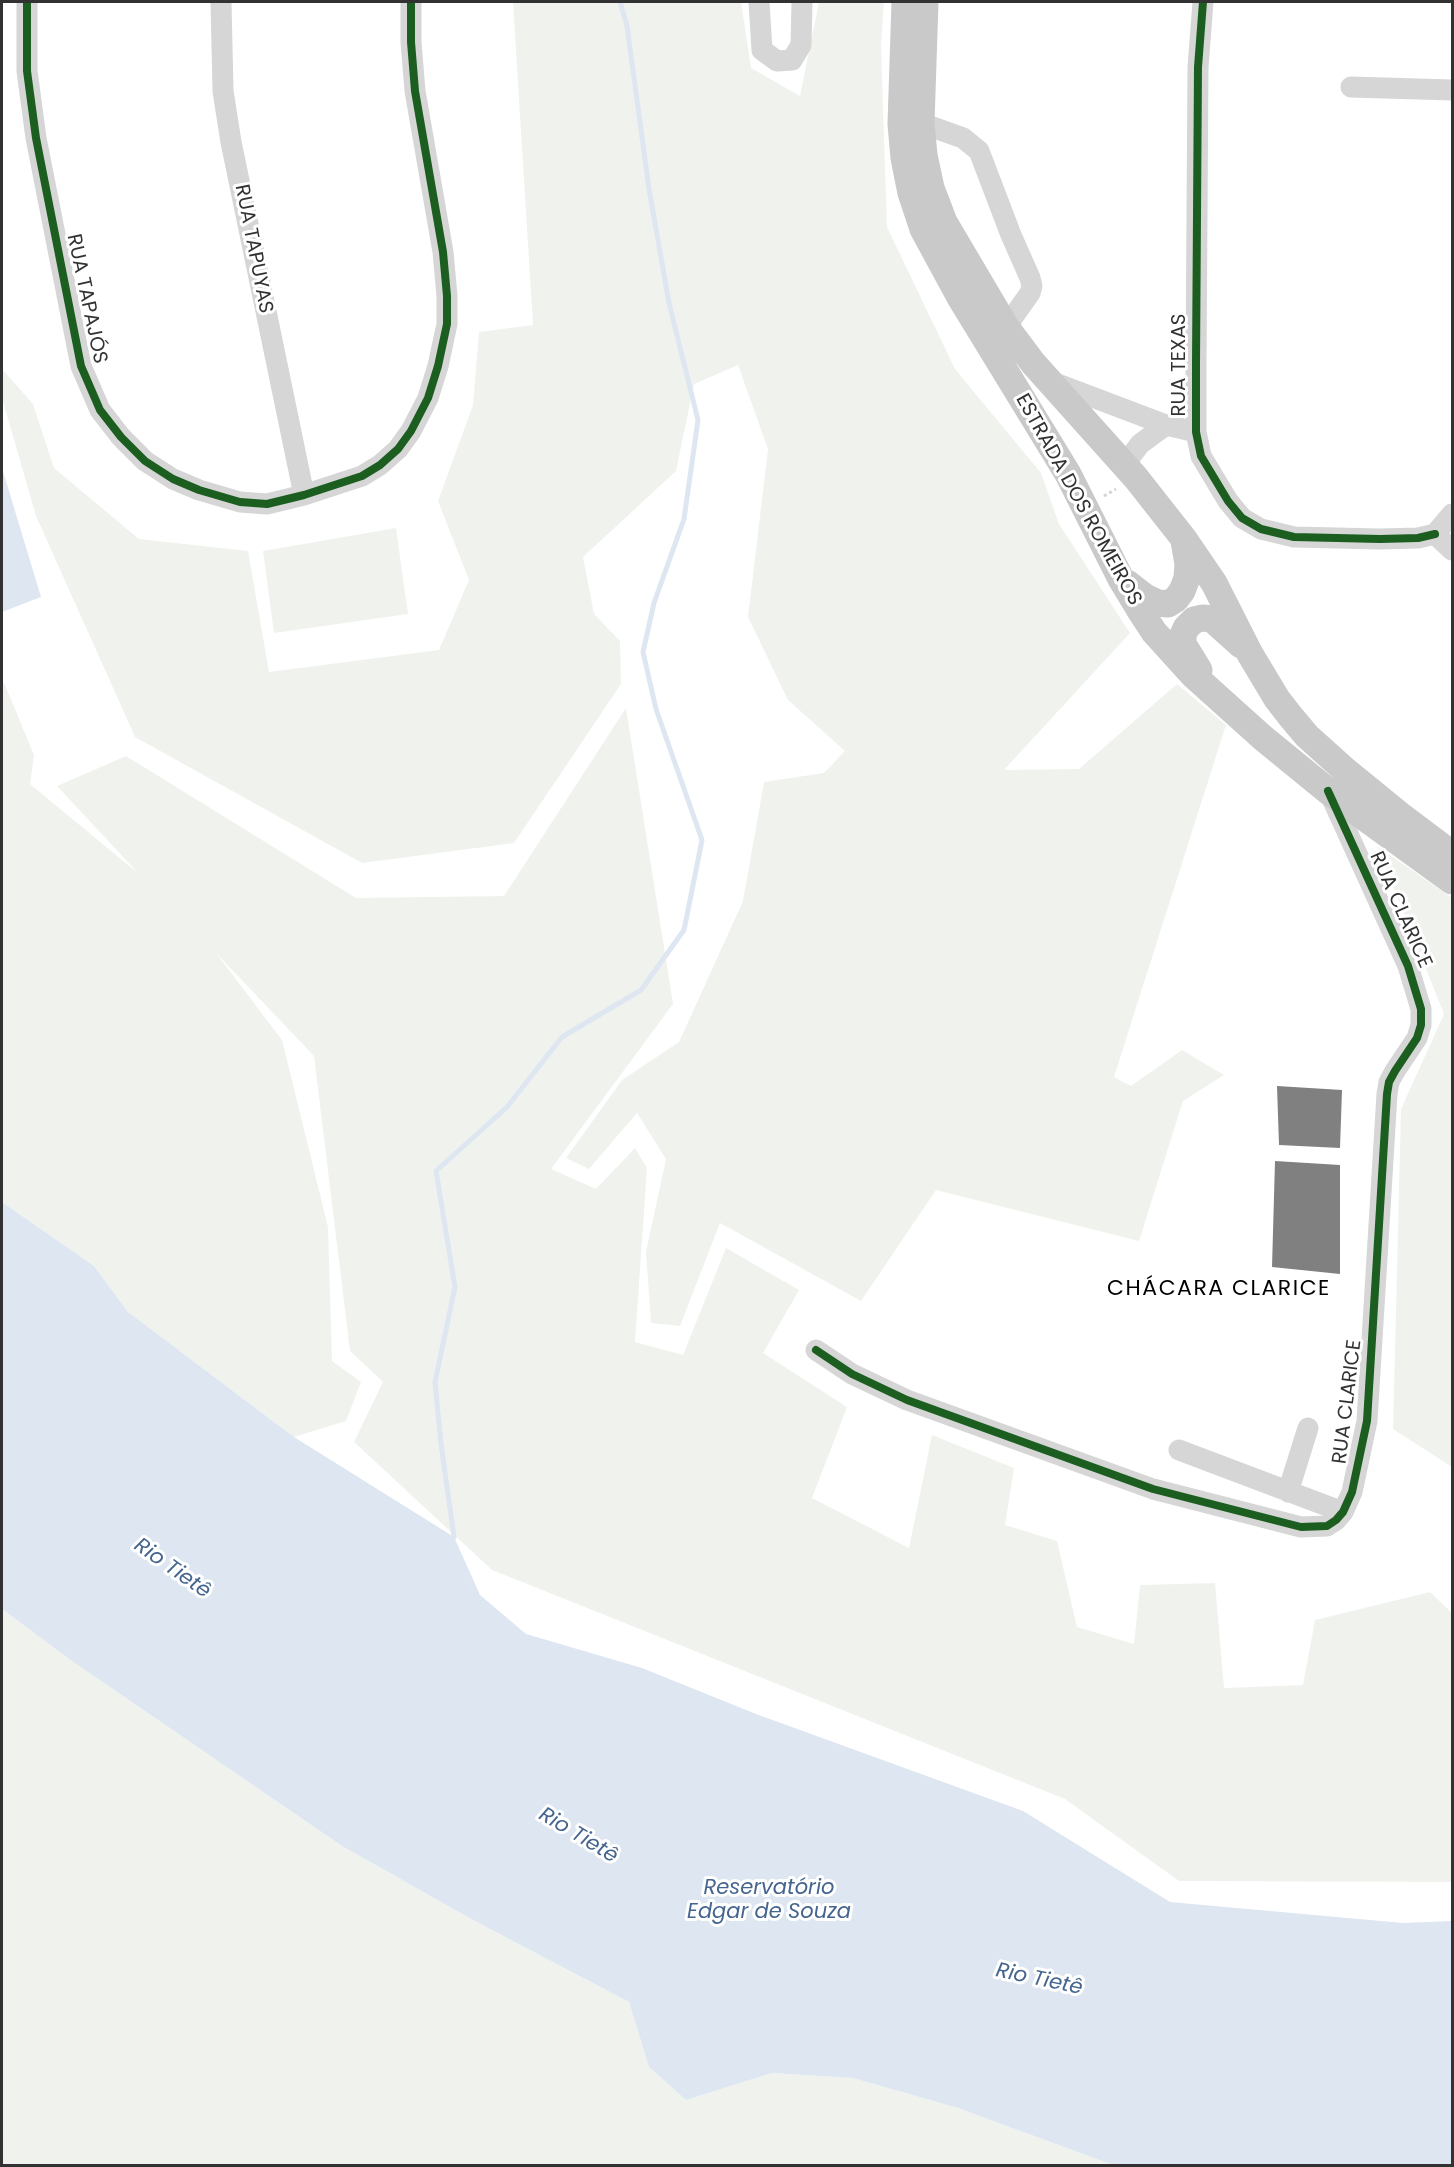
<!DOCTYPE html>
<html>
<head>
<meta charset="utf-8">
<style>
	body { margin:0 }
	#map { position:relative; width:1454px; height:2167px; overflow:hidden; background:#fff; font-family:Poppins,sans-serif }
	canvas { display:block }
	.frame { position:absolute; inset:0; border:3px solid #323232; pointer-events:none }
</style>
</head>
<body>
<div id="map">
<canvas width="1454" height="2167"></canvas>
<div class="frame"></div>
</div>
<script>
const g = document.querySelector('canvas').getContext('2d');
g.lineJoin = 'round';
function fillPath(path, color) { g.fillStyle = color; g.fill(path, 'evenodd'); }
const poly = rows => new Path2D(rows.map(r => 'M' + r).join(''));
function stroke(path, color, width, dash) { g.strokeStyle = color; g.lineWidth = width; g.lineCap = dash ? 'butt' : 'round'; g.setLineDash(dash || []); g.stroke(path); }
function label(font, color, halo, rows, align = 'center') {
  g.font = font + ' Poppins,sans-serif'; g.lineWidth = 6; g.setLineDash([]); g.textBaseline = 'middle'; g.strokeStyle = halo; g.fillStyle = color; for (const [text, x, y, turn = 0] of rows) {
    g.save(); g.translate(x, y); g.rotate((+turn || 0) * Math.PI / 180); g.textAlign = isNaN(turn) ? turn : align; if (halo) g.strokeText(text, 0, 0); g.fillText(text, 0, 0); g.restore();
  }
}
fillPath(poly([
	[513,2,741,2,751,68,800,96,819,2,884,2,881,45,887,227,955,369,1041,473,1059,524,1130,633,1004,770,1079,769,1177,684,1226,725,1114,1077,1131,1086,1182,1050,1224,1075,1183,1101,1139,1241,936,1190,861,1301,720,1223,680,1326,651,1323,646,1252,666,1159,637,1113,589,1169,566,1158,622,1080,679,1042,743,901,764,782,824,773,845,751,788,700,748,617,768,449,738,365,694,384,676,471,583,557,594,614,620,641,621,684,514,843,362,863,135,737,36,516,2,398,2,369,33,404,54,468,139,539,248,551,269,672,439,650,469,580,438,501,473,405,479,332,533,325],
	[396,528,408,614,274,633,263,551],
	[2,681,5,685,34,755,30,784,139,874,57,786,126,756,356,898,504,896,626,708,673,1004,551,1169,596,1189,635,1148,647,1168,635,1342,683,1355,726,1248,799,1290,763,1353,847,1407,812,1498,909,1548,932,1435,1014,1468,1005,1525,1057,1541,1077,1627,1134,1644,1140,1585,1215,1583,1224,1688,1303,1685,1315,1620,1430,1592,1452,1613,1452,1882,1179,1881,1065,1799,492,1570,354,1442,383,1382,350,1351,314,1056,216,953,282,1040,328,1227,332,1361,361,1382,346,1421,294,1437,128,1312,94,1266,2,1202],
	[1377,846,1452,898,1452,1467,1393,1429,1401,1109,1444,1014],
	[2,1609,69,1659,342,1846,473,1920,629,2002,649,2067,686,2100,772,2073,853,2078,958,2108,1113,2165,2,2165]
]), '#f0f3ed');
fillPath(poly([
	[2,468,41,597,2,612],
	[2,1202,94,1266,128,1312,294,1437,454,1537,480,1595,526,1634,642,1668,756,1714,1023,1811,1170,1902,1403,1923,1452,1921,1452,2165,1113,2165,958,2108,853,2078,772,2073,686,2100,649,2067,629,2002,473,1920,342,1846,69,1659,2,1609]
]), '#dde6f1');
stroke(poly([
	[451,1542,454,1537,441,1444,435,1382,455,1287,436,1171,507,1107,562,1037,641,990,684,930,702,840,656,709,643,652,654,603,684,519,698,420,669,303,649,189,627,26,620,2]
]), '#dde6f1', 5);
fillPath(poly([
	[1277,1086,1342,1090,1340,1148,1279,1145],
	[1275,1161,1340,1165,1340,1274,1272,1267]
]), '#808080');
stroke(poly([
	[1104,496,1116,489]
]), '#d4d4d4', 3, [3, 3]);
stroke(poly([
	[27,2,27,71,36,138,81,366,100,410,121,437,145,461,173,479,199,490,240,502,267,504,304,495,362,476,380,465,398,449,411,431,428,398,438,366,447,324,447,296,443,252,415,91,411,42,411,2],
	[221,2,223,91,231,142,304,495],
	[759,2,762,50,777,61,792,60,801,45,802,2],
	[1203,2,1198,67,1196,363,1196,432,1201,456,1228,501,1242,518,1261,529,1294,537,1380,539,1418,538,1435,534],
	[1351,87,1452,90],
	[921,123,963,138,979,151,1011,235,1030,278,1032,286,1030,293,1006,327],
	[1050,381,1166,425,1196,432],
	[1125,464,1140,444,1166,425],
	[1435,534,1452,514],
	[1435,534,1452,550],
	[816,1350,852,1374,907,1400,1153,1489,1301,1527,1327,1526,1336,1520,1343,1512,1352,1492,1367,1421,1387,1094,1389,1082,1395,1071,1417,1038,1421,1025,1421,1009,1408,966,1329,792],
	[1179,1450,1343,1512],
	[1288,1492,1308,1428]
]), '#d6d6d6', 21);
stroke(poly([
	[905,2,901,124,904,158,911,193,923,229,961,299,1068,474,1121,579,1141,612,1154,632,1193,675,1263,738,1328,791,1452,881],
	[925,2,921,123,924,155,931,188,944,222,1006,327,1033,363,1136,478,1184,539,1214,583,1250,654,1277,699,1291,717,1307,736,1346,771,1400,815,1452,854],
	[1127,583,1145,597,1158,603,1168,604,1176,599,1182,591,1187,578,1188,564,1184,541],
	[1199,670,1183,644,1183,635,1186,628,1194,620,1203,618,1212,619,1241,645]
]), '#c9c9c9', 27);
stroke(poly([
	[27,2,27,71,36,138,81,366,100,410,121,437,145,461,173,479,199,490,240,502,267,504,304,495,362,476,380,465,398,449,411,431,428,398,438,366,447,324,447,296,443,252,415,91,411,42,411,2],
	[1203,2,1198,67,1196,363,1196,432,1201,456,1228,501,1242,518,1261,529,1294,537,1380,539,1418,538,1435,534],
	[816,1350,852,1374,907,1400,1153,1489,1301,1527,1327,1526,1336,1520,1343,1512,1352,1492,1367,1421,1387,1094,1389,1082,1395,1071,1417,1038,1421,1025,1421,1009,1408,966,1328,791]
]), '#1b5e20', 8);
label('20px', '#323232', '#fff', [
	["RUA TAPUYAS",253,249,79],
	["RUA TAPAJÓS",86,299,78],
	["RUA TEXAS",1180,365,-90],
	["ESTRADA DOS ROMEIROS",1078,500,61],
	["RUA CLARICE",1400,910,66],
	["RUA CLARICE",1348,1402,-83]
]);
label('italic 21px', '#45658e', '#fff', [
	["Rio Tietê",172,1569,35],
	["Rio Tietê",578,1836,31],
	["Reservatório",769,1889],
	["Edgar de Souza",769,1913],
	["Rio Tietê",1039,1980,12]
]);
g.letterSpacing = '1.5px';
label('22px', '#000', '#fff', [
	["CHÁCARA CLARICE",1219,1289]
]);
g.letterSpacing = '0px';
</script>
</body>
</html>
